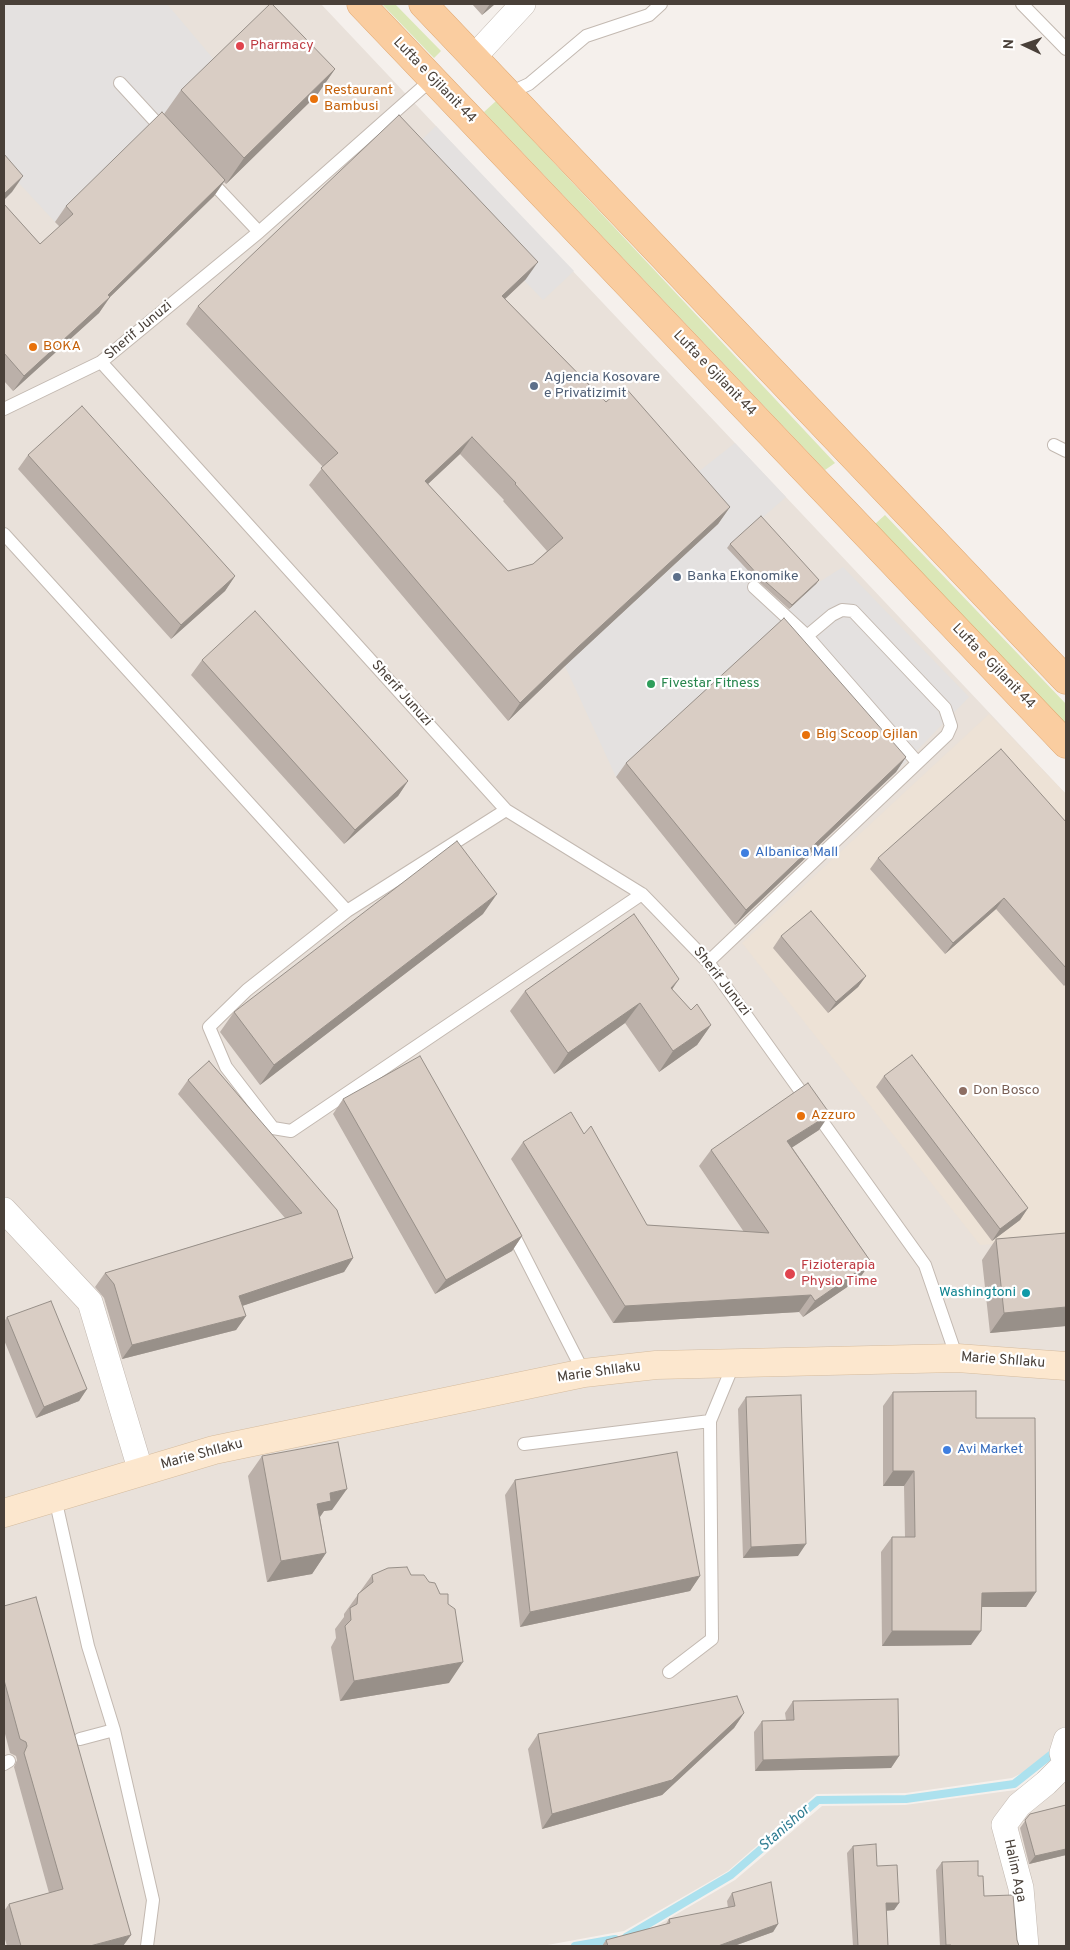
<!DOCTYPE html>
<html>
<head>
<meta charset="utf-8">
<style>
	body { margin:0 }
	#map { position:relative; width:1070px; height:1950px; overflow:hidden; background:#f5f0ec; font-family:Overpass,sans-serif }
	canvas { display:block }
	.frame { position:absolute; inset:0; border:5px solid #494039; pointer-events:none }
	.north { position:absolute; left:1000px; top:20px; width:50px; height:50px; -webkit-text-stroke:4px #fff; paint-order:stroke; rotate:273deg; font-size:14px; font-weight:700; line-height:20px; text-align:center; color:#494039 }
	.north::after { content:''; display:block; margin:auto; width:18px; height:22px; background:#494039; clip-path:polygon(50% 0,100% 100%,50% 72%,0 100%) }
</style>
</head>
<body>
<div id="map">
<canvas width="1070" height="1950"></canvas>
<div class="frame"></div>
<div class="north">N</div>
</div>
<script>
const g = document.querySelector('canvas').getContext('2d');
g.lineJoin = 'round';
function fillPath(path, color) { g.fillStyle = color; g.fill(path, 'evenodd'); }
const poly = rows => new Path2D(rows.map(r => 'M' + r).join(''));
function stroke(path, color, width, dash) { g.strokeStyle = color; g.lineWidth = width; g.lineCap = dash ? 'butt' : 'round'; g.setLineDash(dash || []); g.stroke(path); }
function label(font, color, halo, rows, align = 'center') {
  g.font = font + ' Overpass,sans-serif'; g.lineWidth = 4.5; g.setLineDash([]); g.textBaseline = 'middle'; g.strokeStyle = halo; g.fillStyle = color; for (const [text, x, y, turn = 0] of rows) {
    g.save(); g.translate(x, y); g.rotate((+turn || 0) * Math.PI / 180); g.textAlign = isNaN(turn) ? turn : align; if (halo) g.strokeText(text, 0, 0); g.fillText(text, 0, 0); g.restore();
  }
}
fillPath(poly([
	[4,4,321,4,1066,794,1066,1751,1012,1778,906,1793,816,1794,728,1871,624,1931,542,1946,4,1946],
	[1066,1765,1066,1946,608,1946,627,1943,735,1880,822,1806,905,1805,1015,1790]
]), '#e9e1da');
fillPath(poly([
	[989,714,1066,794,1066,1239,980,1245,742,943]
]), '#ede2d6');
fillPath(poly([
	[382,4,395,4,441,51,434,58],
	[496,101,835,463,825,470,484,112],
	[885,515,1066,704,1066,724,875,524]
]), '#dbe7b7');
fillPath(poly([
	[4,4,167,4,216,62,55,222,4,167],
	[436,126,574,271,543,300,405,156],
	[735,443,786,497,728,548,786,612,816,584,843,567,969,697,896,772,616,777,565,666,717,524,656,505]
]), '#e4e1e0');
stroke(poly([
	[626,1937,731,1875,818,1800,906,1799,1014,1784,1057,1750],
	[575,1946,615,1939]
]), '#ace1ee', 8);
const lane = poly([
	[1022,4,1066,49],
	[120,83,165,132],
	[507,94,529,84,586,36,649,15,661,4],
	[208,178,259,232],
	[101,362,506,810,642,894,708,962,925,1265,957,1358],
	[4,409,101,362,259,232,432,79],
	[1054,445,1066,451],
	[4,534,347,911],
	[754,587,807,636,917,762],
	[506,810,347,911,247,990,209,1027,226,1067,273,1128,291,1131,642,894],
	[708,962,947,735,951,726,945,708,853,611,842,610,832,615,807,636],
	[510,1228,584,1373],
	[524,1444,710,1421],
	[55,1498,88,1646,114,1730],
	[669,1672,712,1639,710,1421,734,1363],
	[80,1739,114,1730,153,1900,147,1946],
	[4,1764,9,1761]
]);
const street = poly([
	[473,58,523,4],
	[4,1210,90,1302,141,1472],
	[1065,1763,1062,1753,1066,1740],
	[1026,1946,1021,1888,1004,1825,1019,1805,1046,1783,1066,1763]
]);
const secondary = poly([
	[4,1513,214,1450,584,1373,656,1365,957,1358,1066,1366]
]);
const primary = poly([
	[361,4,1066,744],
	[423,4,1066,680]
]);
stroke(lane, '#c3b9b1', 14);
stroke(street, '#c3b9b1', 26);
stroke(secondary, '#d5bc9f', 29);
stroke(primary, '#dfa66f', 29);
stroke(lane, '#fff', 12);
stroke(street, '#fff', 25);
stroke(secondary, '#fce7ce', 28);
stroke(primary, '#facda0', 28);
fillPath(poly([
	[472,4,495,4,482,15],
	[335,69,317,95,226,184,224,182,214,196,110,297,99,313,13,391,4,381,4,204,40,244,60,227,55,222,66,206,164,114,181,90],
	[526,279,505,299,606,402,730,507,718,524,565,666,508,721,309,485,323,467,186,324,198,306],
	[460,454,504,500,503,501,547,551,533,564,508,571,428,484],
	[28,455,235,576,225,591,171,639,18,469],
	[730,544,819,580,816,584,789,609,756,579,727,548],
	[202,660,408,781,398,796,344,844,191,675],
	[906,757,896,772,735,925,616,777,626,763],
	[1066,822,1066,984,1064,986,996,909,945,954,870,869,878,858],
	[483,914,260,1085,220,1032,234,1012],
	[781,936,866,976,858,987,828,1013,773,948],
	[672,990,691,1010,711,1025,697,1045,659,1072,625,1023,554,1074,510,1011,525,991],
	[884,1076,1028,1208,1020,1220,992,1241,876,1087],
	[188,1080,353,1258,344,1272,242,1306,246,1316,236,1330,122,1359,104,1298,95,1287,105,1273,285,1218,178,1094],
	[343,1099,522,1236,512,1251,435,1294,333,1114],
	[819,1130,792,1147,871,1262,859,1279,803,1317,799,1312,613,1323,511,1159,523,1142,584,1134,647,1225,744,1232,699,1166,711,1150],
	[1066,1233,1066,1326,990,1333,982,1260,996,1239],
	[7,1317,87,1389,79,1401,36,1418,4,1340,4,1322],
	[893,1392,976,1418,1036,1592,1026,1607,982,1607,971,1645,882,1646,881,1552,892,1537,905,1537,904,1486,883,1486,883,1406],
	[746,1397,798,1556,743,1558,738,1409],
	[262,1456,332,1510,324,1511,320,1517,326,1553,312,1574,267,1582,248,1476],
	[515,1480,700,1576,690,1591,520,1627,505,1495],
	[372,1575,411,1575,429,1582,440,1594,448,1604,449,1683,340,1701,331,1647,336,1638,335,1629,344,1617,344,1614],
	[4,1606,131,1935,123,1946,7,1946,4,1936,4,1911,9,1904,49,1893,14,1767,17,1760,16,1756,10,1753,4,1730],
	[793,1701,899,1756,891,1768,755,1771,754,1732,762,1721,786,1720,785,1713],
	[744,1713,734,1728,662,1795,542,1829,528,1749,538,1734],
	[1066,1805,1066,1855,1029,1864,1020,1828,1030,1814],
	[853,1846,877,1866,899,1903,894,1910,886,1911,888,1946,853,1946,847,1853],
	[942,1862,978,1876,984,1896,1017,1940,1019,1946,940,1946,936,1870],
	[732,1893,778,1924,773,1932,734,1946,602,1946,606,1940,666,1924,669,1919,728,1908,727,1901]
]), '#bbb0a9');
fillPath(poly([
	[490,4,495,4,482,15],
	[335,69,317,95,226,184,244,158],
	[23,176,12,192,4,200,4,194],
	[225,180,214,196,109,298,110,297,99,313,13,391,24,376],
	[538,262,526,279,490,313,502,296],
	[472,437,460,454,413,498,425,481],
	[730,507,718,524,565,666,508,721,520,703,577,648],
	[235,576,225,591,171,639,181,625],
	[819,580,816,584,789,609,792,605],
	[906,757,896,772,735,925,746,910],
	[408,781,398,796,344,844,355,830],
	[497,894,483,914,260,1085,274,1065],
	[1004,898,996,909,945,954,953,943],
	[866,976,858,987,828,1013,836,1002],
	[679,979,665,1000,671,988],
	[640,1003,625,1023,554,1074,568,1053],
	[711,1025,697,1045,659,1072,673,1051],
	[830,1114,819,1130,776,1158,787,1141],
	[1028,1208,1020,1220,992,1241,1000,1229],
	[522,1236,512,1251,435,1294,446,1280],
	[353,1258,344,1272,230,1310,239,1296],
	[871,1262,859,1279,803,1317,815,1301],
	[811,1295,799,1312,613,1323,625,1306],
	[1066,1307,1066,1326,990,1333,1004,1313],
	[246,1316,236,1330,122,1359,132,1345],
	[87,1389,79,1401,36,1418,44,1407],
	[893,1471,914,1471,904,1486,883,1486],
	[347,1489,332,1510,324,1511,317,1521,317,1504,330,1493],
	[806,1544,798,1556,743,1558,751,1547],
	[326,1553,312,1574,267,1582,281,1561],
	[700,1576,690,1591,520,1627,530,1612],
	[1036,1592,1026,1607,971,1607,982,1593],
	[892,1631,981,1631,971,1645,882,1646],
	[463,1662,449,1683,340,1701,354,1681],
	[744,1713,734,1728,662,1795,542,1829,552,1814],
	[899,1756,891,1768,755,1771,763,1760],
	[1066,1849,1066,1855,1029,1864,1035,1856],
	[886,1903,899,1903,894,1910,881,1911],
	[778,1924,773,1932,734,1946,718,1946],
	[131,1935,123,1946,90,1946]
]), '#989089');
const building = poly([
	[270,4,272,4,335,69,244,158,181,90,270,4],
	[162,112,225,180,108,295,110,297,24,376,4,353,4,204,40,244,73,214,66,206,162,112],
	[399,115,538,262,502,296,606,402,624,386,730,507,577,648,520,703,321,468,338,453,198,306,399,115],
	[472,437,516,483,515,484,563,538,533,564,508,571,425,481,472,437],
	[4,154,23,176,4,194,4,154],
	[82,406,235,576,181,625,28,455,82,406],
	[761,516,819,580,792,605,758,575,730,544,761,516],
	[255,611,408,781,355,830,202,660,255,611],
	[784,618,906,757,746,910,626,763,784,618],
	[1001,749,1066,822,1066,968,1004,898,953,943,878,858,1001,749],
	[457,841,497,894,274,1065,234,1012,457,841],
	[811,911,866,976,836,1002,781,936,811,911],
	[634,914,679,979,671,988,691,1010,697,1004,711,1025,673,1051,640,1003,568,1053,525,991,634,914],
	[912,1055,1028,1208,1000,1229,884,1076,912,1055],
	[420,1056,522,1236,446,1280,343,1099,420,1056],
	[209,1061,337,1210,353,1258,239,1296,246,1316,132,1345,114,1284,105,1273,302,1213,188,1080,209,1061],
	[808,1083,830,1114,787,1141,871,1262,815,1301,811,1295,625,1306,523,1142,571,1112,584,1134,591,1126,647,1225,769,1233,711,1150,808,1083],
	[1066,1233,1066,1307,1004,1313,996,1239,1066,1233],
	[51,1301,87,1389,44,1407,7,1317,51,1301],
	[976,1391,976,1418,1035,1418,1036,1592,982,1593,981,1631,892,1631,892,1537,915,1537,914,1471,893,1471,893,1392,976,1391],
	[801,1395,806,1544,751,1547,746,1397,801,1395],
	[338,1442,347,1489,330,1493,331,1501,317,1504,326,1553,281,1561,262,1456,338,1442],
	[677,1452,700,1576,530,1612,515,1480,677,1452],
	[407,1567,411,1575,424,1575,429,1582,435,1583,440,1594,448,1594,448,1604,455,1609,463,1662,354,1681,345,1626,351,1620,350,1608,357,1604,358,1594,373,1582,372,1575,388,1568,407,1567],
	[36,1597,131,1935,90,1946,21,1946,9,1904,63,1889,24,1753,27,1746,26,1742,20,1739,4,1680,4,1606,36,1597],
	[737,1696,744,1713,672,1780,552,1814,538,1734,737,1696],
	[898,1699,899,1756,763,1760,762,1721,794,1720,793,1701,898,1699],
	[1066,1805,1066,1849,1035,1856,1025,1820,1030,1814,1066,1805],
	[876,1844,877,1866,897,1865,899,1903,886,1903,888,1946,858,1946,853,1846,876,1844],
	[978,1861,978,1876,983,1876,984,1896,1013,1895,1017,1940,1019,1946,951,1946,951,1945,946,1945,942,1862,978,1861],
	[771,1882,778,1924,718,1946,608,1946,606,1940,670,1923,669,1919,735,1906,732,1893,771,1882]
]);
fillPath(building, '#d9cdc4');
stroke(building, '#989089', 1);
for (const [x, y, r, color] of [
	[240,46,5,"#e0444e"],
	[314,99,5,"#e8710a"],
	[33,347,5,"#e8710a"],
	[534,386,5,"#5c6f8a"],
	[677,577,5,"#5c6f8a"],
	[651,684,5,"#2e9e5b"],
	[806,735,5,"#e8710a"],
	[745,853,5,"#3f7fe0"],
	[963,1091,5,"#8d6e63"],
	[801,1116,5,"#e8710a"],
	[790,1274,6,"#e0444e"],
	[1026,1293,5,"#0f9aa8"],
	[947,1450,5,"#3f7fe0"]
]) { const dot = new Path2D(); dot.arc(x, y, r, 0, 2 * Math.PI); g.fillStyle = color; g.fill(dot); stroke(dot, '#fff', 2); }
label('14px', '#be3a42', '#fff', [
	["Pharmacy",250,46],
	["Fizioterapia",801,1266],
	["Physio Time",801,1282]
], 'left');
label('14px', '#494039', '#fff', [
	["Lufta e Gjilanit 44",434,81,46],
	["Sherif Junuzi",139,331,-40],
	["Lufta e Gjilanit 44",714,374,46],
	["Lufta e Gjilanit 44",993,667,46],
	["Sherif Junuzi",401,694,48],
	["Sherif Junuzi",721,982,52],
	["Marie Shllaku",1003,1361,4],
	["Marie Shllaku",599,1373,-8],
	["Marie Shllaku",202,1455,-15],
	["Halim Aga",1014,1871,78]
]);
label('14px', '#c56008', '#fff', [
	["Restaurant",324,91],
	["Bambusi",324,107],
	["BOKA",43,347],
	["Big Scoop Gjilan",816,735],
	["Azzuro",811,1116]
], 'left');
label('14px', '#4e5e75', '#fff', [
	["Agjencia Kosovare",544,378],
	["e Privatizimit",544,394],
	["Banka Ekonomike",687,577]
], 'left');
label('14px', '#27864d', '#fff', [
	["Fivestar Fitness",661,684]
], 'left');
label('14px', '#366cbe', '#fff', [
	["Albanica Mall",755,853],
	["Avi Market",957,1450]
], 'left');
label('14px', '#785e54', '#fff', [
	["Don Bosco",973,1091]
], 'left');
label('14px', '#0d838f', '#fff', [
	["Washingtoni",1016,1293]
], 'right');
label('italic 15px', '#2f7d92', '#fff', [
	["Stanishor",785,1829,-41]
]);
</script>
</body>
</html>
